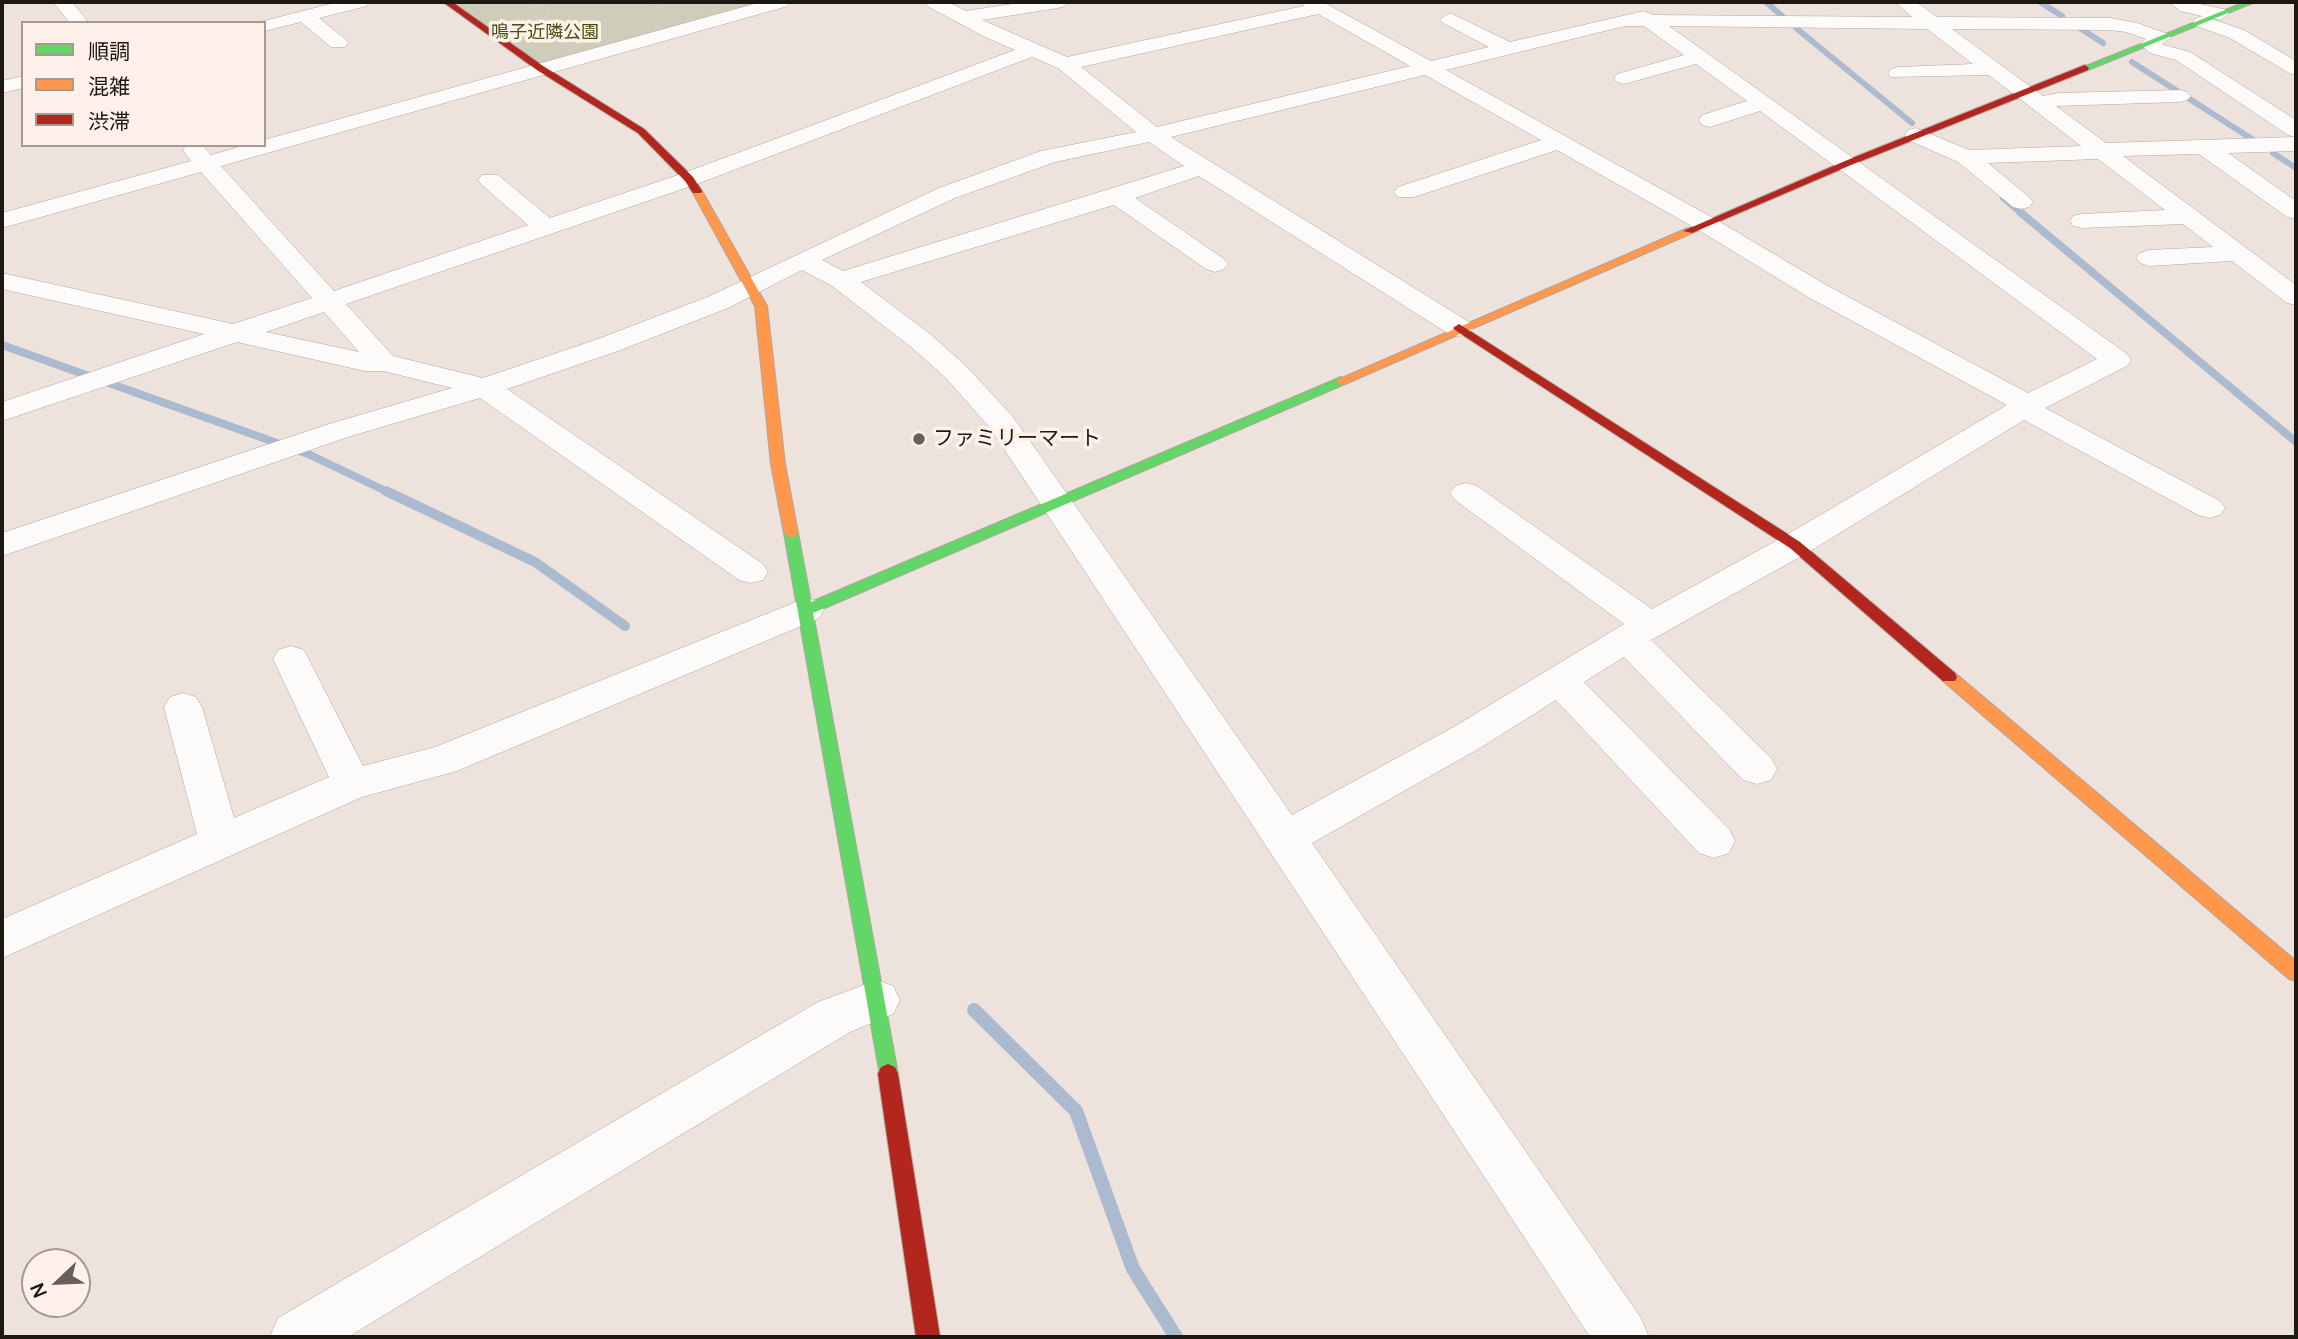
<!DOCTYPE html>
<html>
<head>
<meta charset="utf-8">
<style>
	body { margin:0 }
	#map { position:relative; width:2298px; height:1339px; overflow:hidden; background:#eee3dc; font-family:Manrope,"Noto Sans JP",sans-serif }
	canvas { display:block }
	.frame { position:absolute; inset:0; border:4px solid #1e1813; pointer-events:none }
	.legend { position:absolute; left:21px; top:21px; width:245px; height:126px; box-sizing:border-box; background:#fdf1e9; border:2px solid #a49a93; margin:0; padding:9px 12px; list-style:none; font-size:21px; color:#1e1813 }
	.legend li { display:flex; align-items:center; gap:14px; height:35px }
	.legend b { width:35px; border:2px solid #a49a93 }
	.north { position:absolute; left:21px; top:1248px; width:70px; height:70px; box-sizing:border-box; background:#fdf1e9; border:2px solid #a49a93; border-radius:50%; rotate:247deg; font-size:19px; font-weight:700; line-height:28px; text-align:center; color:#1e1813 }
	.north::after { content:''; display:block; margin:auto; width:24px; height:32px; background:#675f59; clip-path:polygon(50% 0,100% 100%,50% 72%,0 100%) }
</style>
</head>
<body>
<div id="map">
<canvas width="2298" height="1339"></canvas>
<div class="frame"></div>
<ul class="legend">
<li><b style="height:9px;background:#63d668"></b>順調</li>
<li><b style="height:9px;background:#ff974d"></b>混雑</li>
<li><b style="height:9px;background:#b3261e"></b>渋滞</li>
</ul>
<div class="north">N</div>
</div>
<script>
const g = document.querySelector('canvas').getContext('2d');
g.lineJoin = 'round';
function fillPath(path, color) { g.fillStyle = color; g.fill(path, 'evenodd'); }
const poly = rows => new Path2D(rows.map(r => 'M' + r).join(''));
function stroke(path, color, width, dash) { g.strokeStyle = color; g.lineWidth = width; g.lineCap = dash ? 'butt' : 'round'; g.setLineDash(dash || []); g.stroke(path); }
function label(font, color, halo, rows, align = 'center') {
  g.font = font + ' Manrope,"Noto Sans JP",sans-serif'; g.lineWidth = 7; g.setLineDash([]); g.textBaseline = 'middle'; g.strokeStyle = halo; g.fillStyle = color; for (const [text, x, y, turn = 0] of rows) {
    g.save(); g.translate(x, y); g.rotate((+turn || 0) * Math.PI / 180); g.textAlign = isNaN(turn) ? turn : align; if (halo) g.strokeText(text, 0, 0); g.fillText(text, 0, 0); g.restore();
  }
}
fillPath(poly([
	[447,2,781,2,540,68]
]), '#cecdba');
stroke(poly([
	[1766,2,1782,16],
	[2040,2,2062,16],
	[1796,28,1912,123],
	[2080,28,2103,43],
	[2132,62,2255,141],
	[2273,153,2296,168],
	[2003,198,2022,214]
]), '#acbacf', 6);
stroke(poly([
	[2020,212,2296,442],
	[2,345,308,454,390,493]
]), '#acbacf', 8);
stroke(poly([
	[386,491,535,562,625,626]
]), '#acbacf', 10);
stroke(poly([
	[974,1010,1076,1111,1133,1269,1176,1337]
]), '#acbacf', 14);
const street = poly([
	[53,2,72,2,89,23,70,23,53,2],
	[338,2,369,2,367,6,319,18,345,39,348,43,345,47,331,47,301,22,264,31,264,23,256,23,338,2],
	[761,2,790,2,788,6,221,166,334,291,528,225,482,185,478,180,482,175,498,175,550,218,681,174,1015,50,985,37,927,6,925,2,948,2,966,11,1025,2,1067,2,1065,6,1058,8,982,20,1067,57,1304,6,1301,2,1323,2,1431,61,1489,47,1443,23,1440,19,1450,13,1510,42,1644,11,1653,15,1912,17,1895,2,1916,2,1937,17,2110,18,2137,23,2168,34,2171,38,2162,44,2164,45,2190,52,2296,120,2296,137,2288,135,2176,60,2150,53,2140,44,2146,39,2126,32,2110,30,1952,29,2043,96,2058,93,2180,90,2187,92,2191,96,2187,100,2180,102,2056,106,2106,143,2296,137,2296,151,2228,153,2296,201,2296,219,2287,217,2199,154,2123,156,2296,285,2296,305,2287,303,2232,261,2149,266,2140,263,2136,258,2140,253,2149,250,2213,247,2183,224,2082,228,2073,226,2070,221,2073,216,2082,214,2165,210,2098,159,1988,163,2029,197,2033,202,2029,207,2021,209,2013,207,1958,162,1908,140,1905,135,1908,130,1916,128,1969,150,2081,146,1989,75,1891,77,1888,73,1891,69,1898,67,1973,64,1927,29,1669,26,2127,354,2131,360,2127,366,2045,408,2220,501,2225,508,2220,515,2209,518,2198,515,2024,420,1807,553,1651,640,1771,758,1777,769,1771,780,1757,784,1743,780,1624,657,1584,682,1729,829,1735,841,1729,853,1714,858,1699,853,1556,700,1480,748,1312,843,1641,1318,1649,1337,1590,1337,991,429,946,378,910,346,832,286,802,270,728,308,618,351,507,389,763,564,768,572,763,580,751,583,739,580,480,398,351,436,2,556,2,533,329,424,452,388,383,371,365,371,237,342,2,421,2,402,204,334,2,289,2,273,233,324,312,298,201,172,2,228,2,213,191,161,183,150,186,145,202,145,211,155,246,145,264,145,264,140,761,2],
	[1318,14,1410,66,1157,127,1081,67,1318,14],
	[1625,26,1644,26,1684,55,1617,74,1614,78,1617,82,1624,84,1696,64,1747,101,1702,115,1699,120,1702,125,1710,127,1760,111,2097,359,2028,393,1826,285,1715,219,1446,70,1625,26],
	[1032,57,1058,68,1136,132,1041,151,939,188,710,296,598,339,483,378,393,356,346,304,697,184,1032,57],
	[1425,75,1541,140,1398,187,1394,192,1398,197,1414,197,1557,150,1697,229,1808,297,2007,405,1783,537,1652,609,1477,486,1466,483,1455,486,1450,493,1455,500,1624,624,1452,728,1292,815,1013,417,966,366,930,334,861,282,1114,205,1206,269,1215,272,1224,269,1228,264,1224,259,1135,198,1199,176,1449,334,1459,336,1469,334,1473,328,1469,322,1171,137,1425,75],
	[1149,142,1184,166,843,271,822,260,955,198,1055,162,1149,142],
	[324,312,359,352,266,332,324,312],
	[2169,2,2191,2,2227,10,2229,14,2220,20,2180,11,2169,2],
	[2203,16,2244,30,2296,61,2296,75,2289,73,2230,38,2196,26,2193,22,2196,18,2203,16],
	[23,76,23,88,2,93,2,81,23,76],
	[806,598,818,601,824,610,818,619,457,771,362,797,2,958,2,919,197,834,164,707,170,697,183,693,196,697,202,707,234,818,329,777,273,659,278,650,291,646,304,650,363,766,435,747,806,598],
	[877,980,893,986,900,1000,893,1014,850,1032,348,1337,270,1337,278,1318,818,1002,877,980]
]);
const fast = poly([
	[2245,2,2255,2,2088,70,2081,68,2245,2],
	[1341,377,1347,381,1345,384,813,613,898,1074,895,1081,888,1084,881,1081,784,533,786,530,791,528,798,533,811,602,1341,377]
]);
const slow = poly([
	[697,188,702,191,767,306,785,464,798,533,796,536,791,538,784,533,771,464,755,306,692,191,697,188],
	[1688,228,1692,229,1692,233,1345,384,1341,385,1335,381,1688,228],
	[1949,671,1955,673,2296,961,2296,981,2289,979,1943,681,1941,677,1949,671]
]);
const jam = poly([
	[443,2,452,2,543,66,644,129,693,177,702,191,701,193,693,193,685,181,638,133,537,70,443,2],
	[2085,65,2089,68,2088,70,1851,165,1692,233,1683,231,1845,161,2085,65],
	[1459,324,1800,542,1955,673,1957,677,1955,681,1943,681,1790,548,1455,330,1453,328,1459,324],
	[888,1064,895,1067,898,1074,940,1337,916,1337,878,1074,881,1067,888,1064]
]);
stroke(street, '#aea6a0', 1);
stroke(fast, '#aea6a0', 2);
stroke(slow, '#aea6a0', 2);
stroke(jam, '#aea6a0', 2);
stroke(poly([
	[647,2,659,6,662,13],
	[539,5,548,10,548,16,540,19,518,19,520,12,539,5],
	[540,19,541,29,547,35,558,39]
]), '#d6d3d0', 2.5, [2, 2.5]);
fillPath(street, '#fcfbfa');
fillPath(fast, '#63d668');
fillPath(slow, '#ff974d');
fillPath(jam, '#b3261e');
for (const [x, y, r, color] of [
	[919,439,7,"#675f59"]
]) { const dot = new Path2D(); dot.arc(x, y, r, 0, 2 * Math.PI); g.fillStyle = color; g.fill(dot); stroke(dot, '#fdf1e9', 2.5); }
label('18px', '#464f0f', '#fdf1e9', [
	["鳴子近隣公園",545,33]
]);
label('21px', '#1e1813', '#fdf1e9', [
	["ファミリーマート",933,439]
], 'left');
</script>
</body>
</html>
